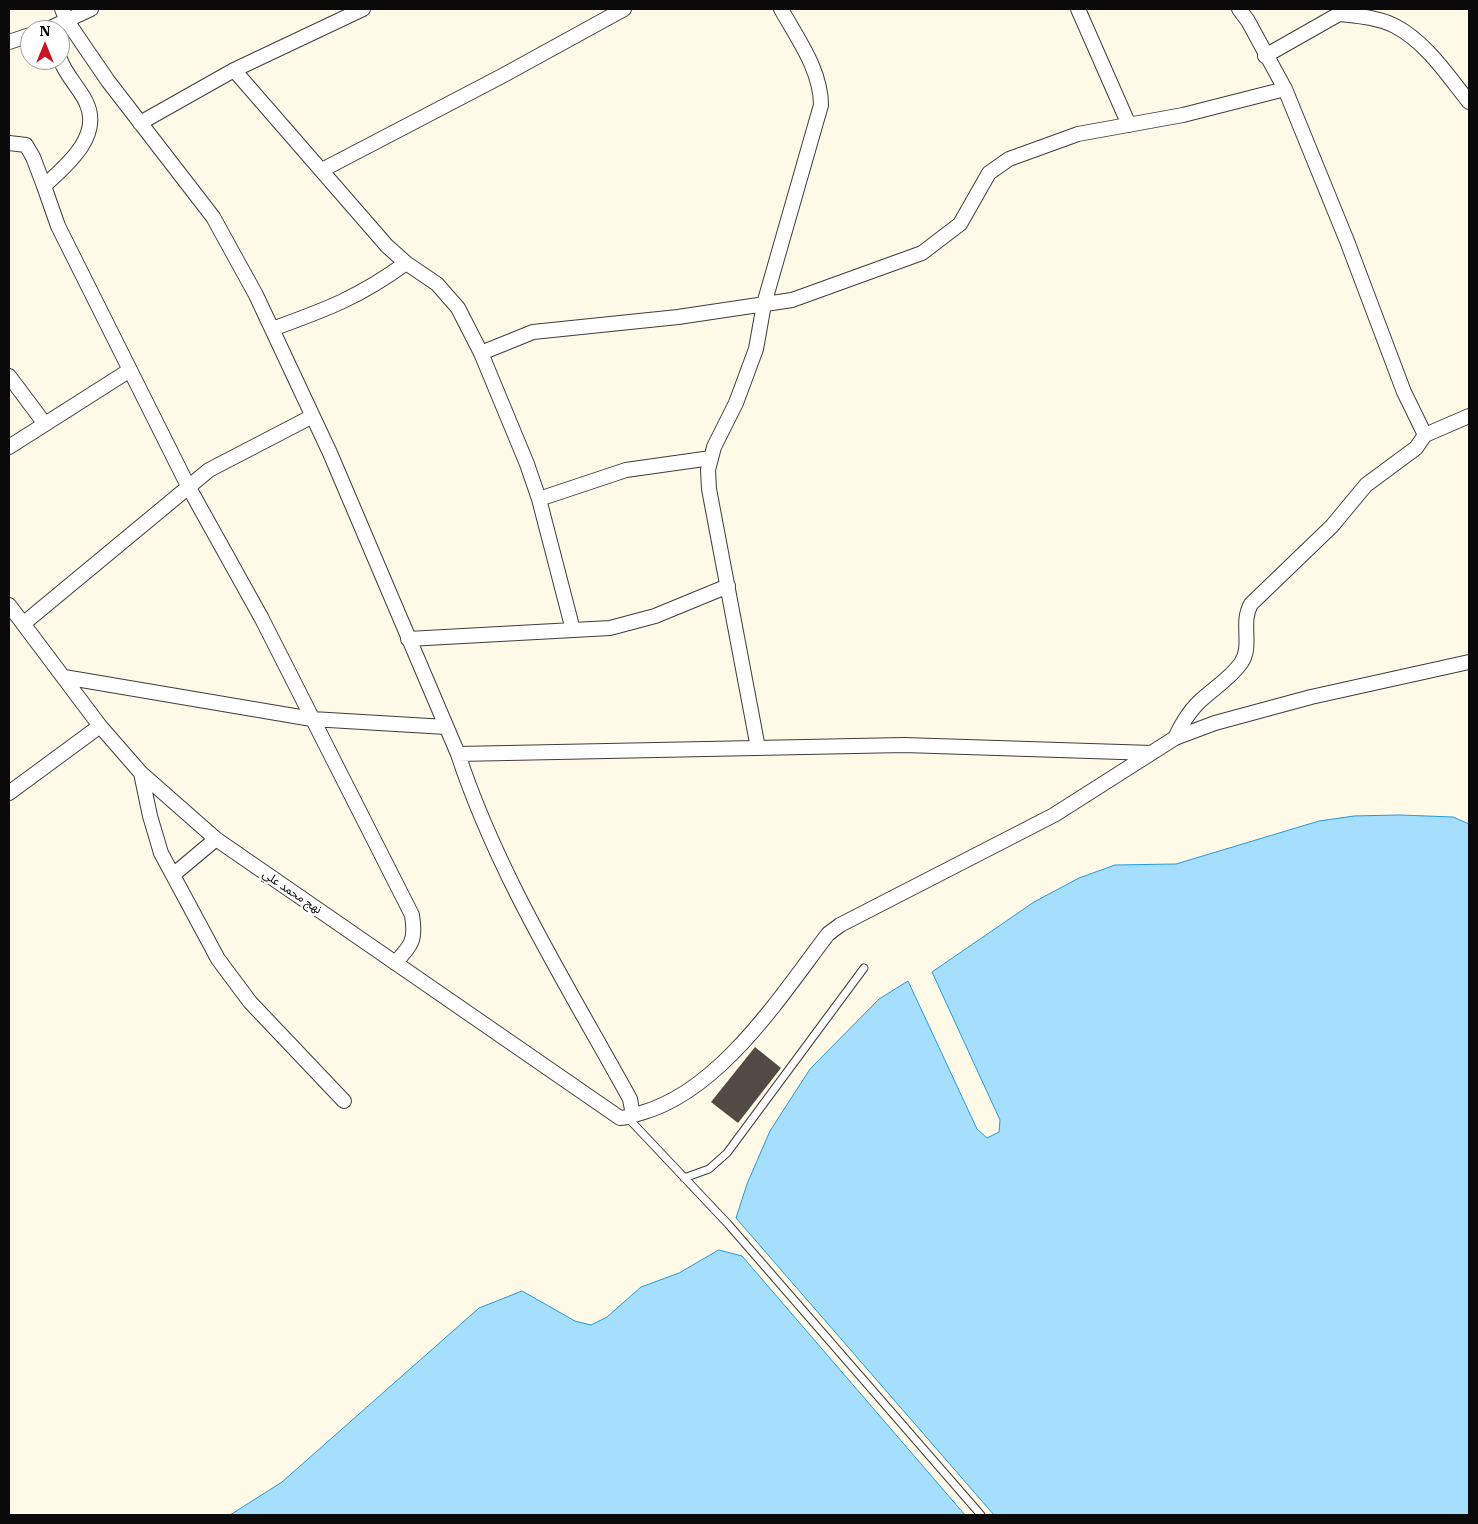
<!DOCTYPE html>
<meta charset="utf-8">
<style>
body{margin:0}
#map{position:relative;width:1478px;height:1524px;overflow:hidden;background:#fffae7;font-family:"IBM Plex Serif",serif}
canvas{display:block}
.frame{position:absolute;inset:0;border:10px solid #0a0a0a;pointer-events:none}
.north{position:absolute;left:20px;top:20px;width:50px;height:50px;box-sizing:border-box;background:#fff;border:1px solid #9d9d9d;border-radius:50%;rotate:0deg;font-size:14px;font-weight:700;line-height:20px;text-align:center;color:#0a0a0a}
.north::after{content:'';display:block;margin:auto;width:18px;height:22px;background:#c71523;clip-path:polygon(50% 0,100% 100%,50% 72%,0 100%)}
</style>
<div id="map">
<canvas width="1478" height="1524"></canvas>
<div class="frame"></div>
<div class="north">N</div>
</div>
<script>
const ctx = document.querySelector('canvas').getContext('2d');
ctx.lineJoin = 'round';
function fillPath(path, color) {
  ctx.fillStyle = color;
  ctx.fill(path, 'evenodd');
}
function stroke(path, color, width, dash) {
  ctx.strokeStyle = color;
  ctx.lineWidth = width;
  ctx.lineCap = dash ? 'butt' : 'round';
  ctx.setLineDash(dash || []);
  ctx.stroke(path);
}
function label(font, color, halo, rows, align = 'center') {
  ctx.font = font + ' "IBM Plex Serif","Noto Sans Arabic",serif';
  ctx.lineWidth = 5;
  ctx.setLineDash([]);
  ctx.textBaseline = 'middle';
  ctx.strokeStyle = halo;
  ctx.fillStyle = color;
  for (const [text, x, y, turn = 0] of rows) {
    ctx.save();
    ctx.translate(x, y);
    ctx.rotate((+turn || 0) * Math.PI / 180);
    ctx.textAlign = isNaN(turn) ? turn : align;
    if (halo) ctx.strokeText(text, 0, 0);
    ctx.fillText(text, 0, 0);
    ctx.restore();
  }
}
const water = new Path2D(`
 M1400 815 1453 817 1469 824V1515H994L736 1218 747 1184 770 1131 810 1069 879 999 908 981 977 1129 987 1138 999 1132 1000 1120 932 972 1034 902 1079 878 1115 865 1176 864 1319 821 1354 816Z
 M719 1250 742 1256 965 1515H230L282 1482 479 1308 522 1291 575 1321 591 1325 607 1317 641 1287 679 1273Z`);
fillPath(water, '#a5dffd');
stroke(water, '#2598db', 1);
fillPath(new Path2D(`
 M755 1047 781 1068 738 1123 711 1102Z`), '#544a45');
const lane = new Path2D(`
 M628 1118 728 1224 981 1515
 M684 1178 709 1169 727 1153 864 968`);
const street = new Path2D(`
 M62 9 67 21 108 81 213 217 256 295 330 453 458 754C498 876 569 988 630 1099L633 1115
 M1078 9 1129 125
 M1239 9 1248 21 1285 89 1347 241 1404 392 1425 435
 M1339 14C1357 16 1378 17 1395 26 1426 42 1448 76 1469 102
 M46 30 91 9
 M9 42 30 35
 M1265 56 1339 14 1340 9
 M60 59C66 76 79 87 86 102 103 136 66 166 44 186L58 226 188 486 262 619 412 915C416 940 412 945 395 963
 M234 70 387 246 406 263 437 284 458 308 481 353
 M140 123 234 70 363 9
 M9 143 26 145 33 157 44 186
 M322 170 502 76 624 9
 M272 329C325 310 360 297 406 263
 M9 376 45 424
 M9 447 130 370
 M539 499 626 470 711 458
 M9 605 100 726 141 773 216 839 620 1118C628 1118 633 1115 641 1113 720 1091 780 997 828 934L840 925 1054 815 1175 738 1215 723 1311 697 1469 662
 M23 624 209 470 311 417
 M573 630 539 499 527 464 481 353 533 332 678 317 792 300 922 253 960 224 989 173 1009 159 1078 134 1183 115 1285 89
 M408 639 610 628 655 616 728 586
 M64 677 312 719 446 727
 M1175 738C1181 725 1188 713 1198 703 1212 689 1229 680 1241 663 1253 646 1240 623 1251 604L1332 526 1366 485 1416 448 1425 435 1469 416
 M758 748 709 489 708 470 714 447 736 403 756 349 764 304 821 105C821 70 797 38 781 9
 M458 754 904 745 1152 753
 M141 773 150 816 161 853 218 959 250 1002 344 1101
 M9 793 100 726
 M173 875 216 839`);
stroke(lane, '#3d3d3d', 9);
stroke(street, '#3d3d3d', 16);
stroke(lane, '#fff', 7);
stroke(street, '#fff', 14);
label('12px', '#0a0a0a', '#fff', [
 ["نهج محمد علي",292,892,34]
]);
</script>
